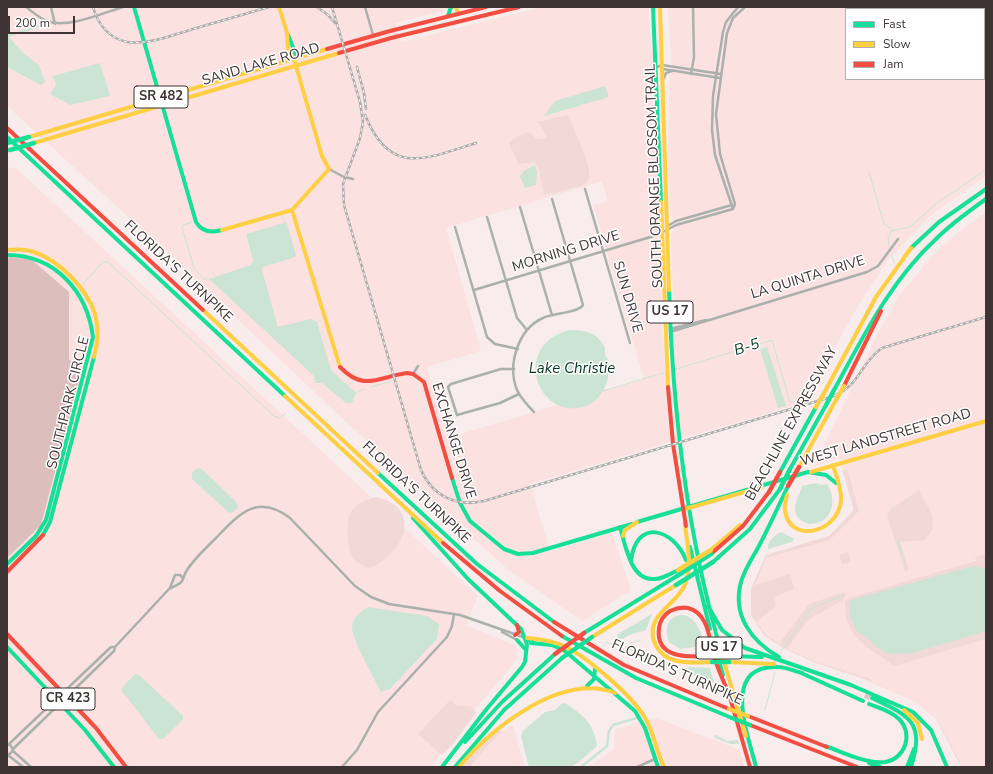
<!DOCTYPE html>
<style>
body{margin:0}
#map{position:relative;width:993px;height:774px;overflow:hidden;background:#f8ecec;font-family:"Nunito Sans",sans-serif}
canvas{display:block}
.frame{position:absolute;inset:0;border:8px solid #3e3433;pointer-events:none}
.legend{position:absolute;left:845px;top:8px;width:140px;height:72px;box-sizing:border-box;background:#fff;border:1px solid #b2aead;margin:0;padding:5px 7px;list-style:none;font-size:12px;color:#3e3433}
.legend li{display:flex;align-items:center;gap:8px;height:20px}
.legend b{width:20px;border:1px solid #b2aead}
.scale{position:absolute;left:8px;top:16px;width:67px;height:18px;box-sizing:border-box;border:2px solid #3e3433;border-top:0;padding-left:5px;font-size:12px;line-height:14px;white-space:nowrap;color:#3e3433;-webkit-text-stroke:3px #fff;paint-order:stroke}
</style>
<div id="map">
<canvas width="993" height="774"></canvas>
<div class="frame"></div>
<ul class="legend">
<li><b style="height:5px;background:#16e098"></b>Fast</li>
<li><b style="height:5px;background:#ffcf43"></b>Slow</li>
<li><b style="height:5px;background:#f24e42"></b>Jam</li>
</ul>
<div class="scale">200 m</div>
</div>
<script>
const ctx = document.querySelector('canvas').getContext('2d');
ctx.lineJoin = 'round';
function fillPath(path, color) {
  ctx.fillStyle = color;
  ctx.fill(path, 'evenodd');
}
function stroke(path, color, width, dash) {
  ctx.strokeStyle = color;
  ctx.lineWidth = width;
  ctx.lineCap = dash ? 'butt' : 'round';
  ctx.setLineDash(dash || []);
  ctx.stroke(path);
}
function label(font, color, halo, rows, align = 'center') {
  ctx.font = font + ' "Nunito Sans",sans-serif';
  ctx.lineWidth = 3;
  ctx.setLineDash([]);
  ctx.textBaseline = 'middle';
  ctx.strokeStyle = halo;
  ctx.fillStyle = color;
  for (const [text, x, y, turn = 0] of rows) {
    ctx.save();
    ctx.translate(x, y);
    ctx.rotate((+turn || 0) * Math.PI / 180);
    ctx.textAlign = isNaN(turn) ? turn : align;
    if (halo) ctx.strokeText(text, 0, 0);
    ctx.fillText(text, 0, 0);
    ctx.restore();
  }
}
fillPath(new Path2D(`
 M7 7H459L395 23 401 42 543 7H649L651 51H654L655 92 652 93 654 149H657L662 328 670 442 530 484 550 551 612 533 631 590 582 621 510 571 424 495 137 225 7 106ZM602 181 608 201 593 205 644 379 447 438 427 367 481 351 446 228Z
 M668 7H986V176L932 214 888 260 861 301 803 403 681 439 675 365 671 233 674 230 670 205 668 160 670 76 672 74ZM846 9H984V79H846Z
 M15 167 478 596 466 625 516 646 518 658 449 741 431 767H7V169Z
 M986 212V767H961L936 718 912 700 864 679 816 663 785 649 765 636 751 615V589L766 555 829 536 854 510 839 458 814 466 879 331 899 296 934 254 955 235Z
 M656 718 740 750 744 767H589L615 748 614 739 616 729Z
 M513 725 525 767H470L483 751 502 731Z`), '#fbe2e0');
fillPath(new Path2D(`
 M567 115C573 125 592 168 589 178 586 187 576 187 568 189 561 191 552 194 544 194L539 169 534 162 519 164 509 143 516 137 529 132C535 138 539 142 547 137L538 122Z
 M847 469 859 511 830 540 766 558 755 585 790 574 794 589 774 597 776 606 756 622 766 635 779 644 809 604 844 592 846 595 843 600 808 620 787 649 816 662 871 679 872 682 912 700 937 718 962 767H961L936 718 912 700 864 679 816 663 785 649 764 635 751 615V589L766 555 829 536 854 510 843 472Z
 M919 490 932 515 933 529 925 540 900 542 909 570 905 572 887 515 891 509Z
 M376 497C414 505 411 538 385 559 380 563 375 567 369 568 364 566 357 563 353 558 347 550 345 519 352 510 358 503 368 499 376 497Z
 M848 552 851 562 842 564 839 555Z
 M986 554V639L894 666C868 646 844 639 845 601L849 598 976 561 975 557Z
 M450 700 457 706H470L476 713 452 745 442 755 418 734Z
 M496 730 502 731 483 751 470 767H462Z`), '#f1d9d7');
fillPath(new Path2D(`
 M10 257 32 260 69 292V359L81 372 41 525 7 558V259Z`), '#dcbfbd');
fillPath(new Path2D(`
 M39 25 40 27 9 37 22 52 39 65 45 82 41 85 7 67V35Z
 M100 63 110 96 70 105 50 94 56 85 53 76Z
 M605 86 609 97 544 116 555 101Z
 M535 165 537 172 536 185 525 188 520 176 525 170Z
 M284 223 287 224 296 255 295 257 263 267 262 270 278 327 311 319 317 322 331 370 356 393 352 403H346L322 383H315L314 376 209 279 251 265 253 260 246 234Z
 M570 330C584 330 600 333 605 349 605 350 605 354 605 355 606 357 608 358 608 360 613 381 599 406 578 408 534 414 514 343 570 330Z
 M767 347 786 406 778 408 760 349Z
 M198 468 202 469 236 502 238 506 236 510 231 513 228 512 192 479V473Z
 M816 483 822 485 827 484C838 501 832 524 809 524 785 515 798 501 802 486Z
 M782 532 794 539 792 542 768 549C767 542 775 534 782 532Z
 M897 542H899L907 570Z
 M974 566 986 569V631L912 653 890 654 878 648 865 636 857 632C853 623 846 610 851 600Z
 M368 607 427 616 439 624 437 639 390 689 381 692C375 679 351 639 352 626 353 617 361 611 368 607Z
 M652 614 646 630 629 635 621 640 617 638 618 634Z
 M681 615C695 615 704 634 703 646L680 649 669 642C665 630 666 617 681 615Z
 M689 667 710 668 714 683 682 670Z
 M135 674 139 675 183 716V719L163 739H159L122 691V688Z
 M565 703C584 716 593 722 597 746L579 762 570 767H529L521 736 523 731 545 712 555 710 561 704Z
 M716 735 727 741 738 740 739 744H731L715 738 714 736Z`), '#cbe4d4');
stroke(new Path2D(`
 M869 172 884 224 893 230
 M282 215 285 223
 M192 222 183 225 182 227 194 268 204 279H209
 M889 246 888 237 891 231 910 227 937 203 986 170
 M892 255 894 263
 M213 273 215 276
 M83 284 103 262H108L274 416 279 418 285 414
 M317 322 321 320
 M676 369 772 340 790 402 797 401
 M660 374 664 373
 M642 379 657 375
 M347 386 351 382
 M371 387 392 381
 M603 391 639 380
 M356 393 364 389
 M910 496 911 497
 M892 508 894 510
 M927 511 929 509
 M927 535 928 536
 M603 646 606 642 628 651
 M629 649 680 668
 M780 653 811 609 821 604 843 596
 M627 657 631 643 641 640
 M765 710 775 672`), '#cbe4d4', 1);
stroke(new Path2D(`
 M581 767 607 746 609 731 613 725 637 718`), '#cbe4d4', 2.5);
stroke(new Path2D(`
 M865 695 872 698`), '#d3c7c7', 5.5, [5.5, 3]);
stroke(new Path2D(`
 M26 7C33 12 39 18 47 21 67 29 103 13 123 7
 M51 7 55 24
 M365 7 373 35
 M657 67 662 65 721 74
 M663 69 720 78
 M691 74 694 57 693 7
 M664 78 666 73 672 71
 M329 169 344 177 353 179
 M585 189 630 343
 M520 207 552 315
 M733 209 735 204 720 154 716 114 727 33 733 18 745 7
 M733 209 715 155 712 130 713 96 723 32 726 22 738 7
 M487 217 517 318 527 330
 M455 227 487 337 495 344 518 349
 M666 227 676 221 732 205
 M474 290 657 235 676 225 733 209
 M670 329 706 320
 M670 332 867 272 878 266 898 239
 M514 369H501L451 384 448 387 457 415 500 403 519 394
 M413 374 418 366
 M534 412C527 405 521 398 517 390 507 365 518 329 543 318 552 313 579 313 583 305L552 199
 M170 588 175 575H180L182 577
 M502 632 517 640
 M7 744 10 745 13 749 12 752 8 755
 M9 744 111 647H115
 M13 749 114 651 115 647 169 589C172 587 181 584 182 581 184 578 184 574 187 570 194 559 206 548 216 538 239 514 257 493 290 518L355 586 371 597 389 604 460 615 523 637
 M13 751 31 767
 M8 755 23 767
 M342 767 357 750 378 712 447 637 452 626 454 614
 M637 767 655 759`), '#aab0ab', 2.5);
stroke(new Path2D(`
 M134 7 196 222C202 232 212 233 222 230
 M653 7 661 202
 M448 16 451 7
 M288 35 295 52 294 59
 M7 137 285 396
 M911 248 939 222 986 189
 M7 255C55 255 87 291 93 337L46 520 36 536 7 564
 M669 290C673 415 687 534 722 655
 M834 390C863 337 891 280 936 239 951 224 969 211 986 199
 M790 469 826 405
 M780 472 816 407
 M808 472 826 475 836 483
 M378 473 477 564 554 622
 M452 478 460 503 470 521 504 549 518 554 533 553 632 524
 M413 518 468 579 521 629 527 644 525 662 522 667 485 711 442 767
 M637 522 808 472
 M620 527C625 543 630 579 652 579 661 580 670 574 678 570
 M43 535 50 522 94 357
 M690 547 710 629
 M631 561C636 518 673 528 686 560
 M713 562 750 529 780 489
 M708 606 722 630 745 648 851 685 913 712 931 730 947 767
 M584 633 677 576
 M562 636 636 678 732 718
 M526 638 534 643
 M517 640 526 650
 M713 640 723 675
 M531 643 552 645 565 651 635 711 645 728 658 767
 M7 647 85 730 114 767
 M728 656 762 657
 M779 657C751 641 732 615 741 582 745 568 754 556 760 544 770 525 779 505 788 486
 M799 672 863 701
 M587 686 594 679 595 669
 M872 698C910 716 925 722 911 767
 M465 742 502 702 555 654
 M825 746C843 752 865 764 885 762 905 759 914 734 899 719 891 711 879 708 869 704
 M869 763 880 767
 M455 767 504 710 562 658
 M756 767C748 735 720 664 778 667 786 667 794 671 802 673
 M907 767 914 749`), '#16e098', 4);
stroke(new Path2D(`
 M456 7 458 14
 M660 7 669 290
 M29 137 327 49
 M34 143 339 53
 M661 202 668 387
 M292 210 340 367
 M222 230 292 210 329 169 322 156 294 59 288 48 287 33 279 7
 M7 250C16 249 26 249 34 252 60 261 87 289 95 314 99 328 98 343 94 357
 M203 310 378 473
 M824 393 876 297 911 248
 M285 396 443 543
 M799 467 836 400
 M811 472 986 421
 M787 495C786 500 784 506 785 510 788 543 837 535 841 501 842 489 836 476 833 465
 M685 509 762 487
 M685 524C687 543 692 564 686 582 681 597 666 605 657 618 653 624 651 633 654 641 663 666 690 663 712 662
 M623 536 625 530 637 522
 M711 550 740 525
 M592 637 676 585
 M527 638C540 639 554 641 566 647 588 658 630 694 644 716 654 731 656 751 664 767
 M722 655 746 736
 M729 662 774 664
 M904 710 918 723 922 739
 M459 767C492 728 561 672 615 693`), '#ffcf43', 4);
stroke(new Path2D(`
 M327 49 390 31 486 7
 M339 53 391 38 519 7
 M7 128 203 310
 M340 367C364 392 378 377 407 373L413 374 424 382 452 478
 M844 386 881 311
 M668 387 673 444 686 526
 M443 543 500 591 562 636
 M711 554 743 526 769 492
 M7 572 43 535
 M554 622 624 665 729 709
 M7 634 96 728 126 767
 M515 635 519 632 517 625
 M711 656C690 657 655 660 659 628 660 620 664 615 670 611 676 608 682 607 688 608 709 613 709 640 714 656 718 670 724 683 730 696
 M729 694 750 767
 M748 716 827 747
 M750 725 857 767`), '#f24e42', 4);
const rail = new Path2D(`
 M93 7C98 24 109 38 127 42 149 45 173 35 193 29 218 22 244 14 269 7
 M317 7 328 15 335 23
 M332 7 360 102 363 122 360 138 343 184 344 205 421 470C433 497 457 507 484 501L831 397C860 387 859 364 882 348L986 317
 M357 67 364 93 366 109
 M365 115C390 177 425 159 476 143`);
stroke(rail, '#acadaa', 2.5);
stroke(rail, '#fff', 1, [3]);
stroke(new Path2D(`
 M7 143 29 137
 M10 150 34 143
 M826 405 834 390
 M780 489 790 469
 M677 576 711 554
 M676 585 713 562
 M562 658 592 637
 M712 662H729
 M732 718 750 725`), '#16e098', 4.5);
stroke(new Path2D(`
 M836 400 844 386
 M816 407 824 393
 M678 570 711 550
 M711 656H728
 M729 709 748 716`), '#ffcf43', 4.5);
stroke(new Path2D(`
 M788 486 799 467
 M769 492 780 472
 M555 654 584 633`), '#f24e42', 4.5);
for (const [x, y, w] of [
 [161,97,54],
 [670,312,46],
 [719,648,46],
 [68,699,54]
]) {
  const box = new Path2D();
  box.roundRect(x - w / 2, y - 11, w, 22, 3);
  ctx.fillStyle = '#fff';
  ctx.fill(box);
  stroke(box, '#3e3433', 1);
}
label('bold 13px', '#3e3433', null, [
 ["SR 482",161,97],
 ["US 17",670,312],
 ["US 17",719,648],
 ["CR 423",68,699]
]);
label('14px', '#3e3433', '#fff', [
 ["SAND LAKE ROAD",261,65,-16],
 ["SOUTH ORANGE BLOSSOM TRAIL",655,176,-92],
 ["MORNING DRIVE",566,252,-17],
 ["FLORIDA'S TURNPIKE",178,272,43],
 ["LA QUINTA DRIVE",808,278,-17],
 ["SUN DRIVE",627,297,74],
 ["SOUTHPARK CIRCLE",69,403,-76],
 ["BEACHLINE EXPRESSWAY",792,424,-61],
 ["WEST LANDSTREET ROAD",886,438,-16],
 ["EXCHANGE DRIVE",453,441,73],
 ["FLORIDA'S TURNPIKE",416,493,43],
 ["FLORIDA'S TURNPIKE",677,673,24]
]);
label('italic 15px', '#033722', '#fff', [
 ["B-5",747,348,-17],
 ["Lake Christie",572,369]
]);
</script>
